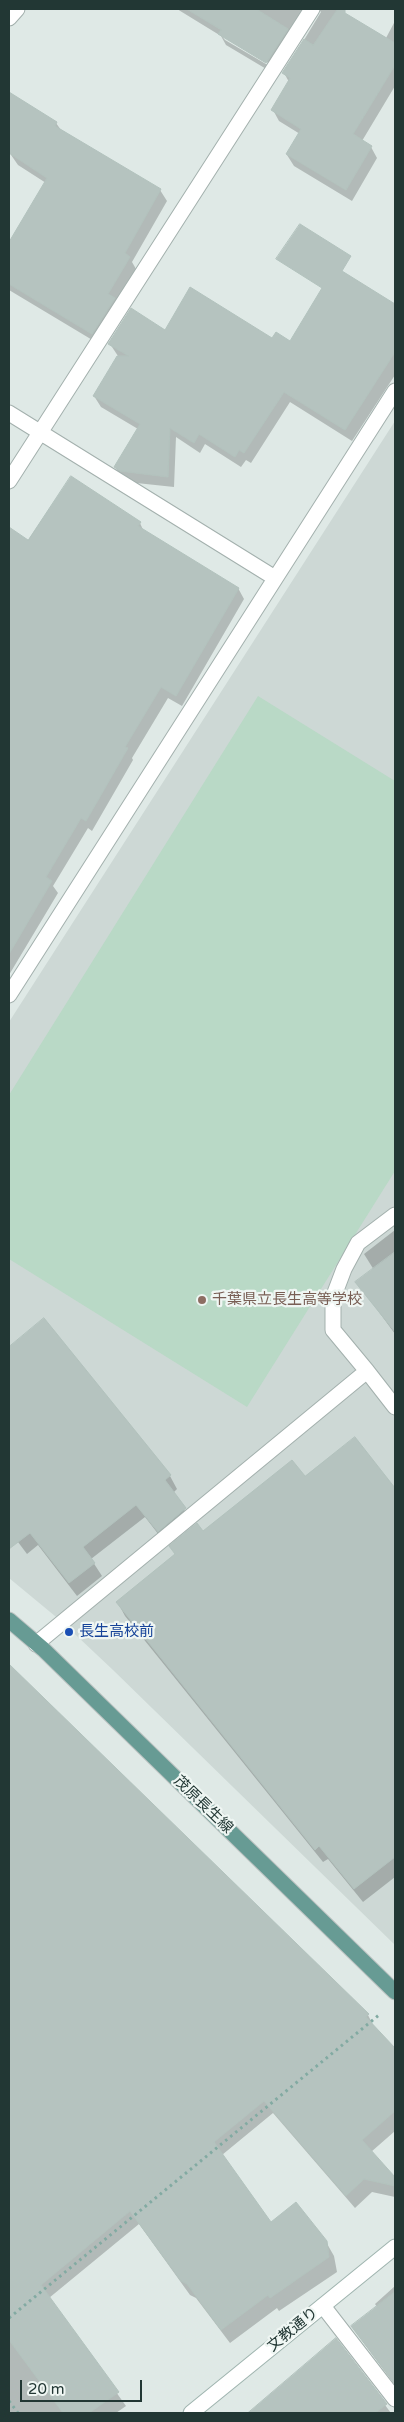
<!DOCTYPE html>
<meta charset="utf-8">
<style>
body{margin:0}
#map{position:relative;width:404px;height:2422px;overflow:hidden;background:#dfe9e6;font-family:"Varela Round",sans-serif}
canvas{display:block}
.frame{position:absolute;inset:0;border:10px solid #223734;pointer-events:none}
.scale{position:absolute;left:20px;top:2380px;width:122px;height:22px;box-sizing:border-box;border:2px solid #223734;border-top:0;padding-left:6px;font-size:15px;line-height:18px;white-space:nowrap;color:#223734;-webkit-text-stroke:4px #eff6f3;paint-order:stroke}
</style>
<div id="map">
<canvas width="404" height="2422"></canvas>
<div class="frame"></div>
<div class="scale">20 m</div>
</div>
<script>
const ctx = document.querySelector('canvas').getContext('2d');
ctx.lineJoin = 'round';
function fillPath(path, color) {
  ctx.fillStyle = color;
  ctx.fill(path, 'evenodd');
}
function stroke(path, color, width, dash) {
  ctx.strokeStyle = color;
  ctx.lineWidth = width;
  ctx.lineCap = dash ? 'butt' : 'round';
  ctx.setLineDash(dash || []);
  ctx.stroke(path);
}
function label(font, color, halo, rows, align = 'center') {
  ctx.font = font + ' "Varela Round","Noto Sans JP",sans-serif';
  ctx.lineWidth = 4.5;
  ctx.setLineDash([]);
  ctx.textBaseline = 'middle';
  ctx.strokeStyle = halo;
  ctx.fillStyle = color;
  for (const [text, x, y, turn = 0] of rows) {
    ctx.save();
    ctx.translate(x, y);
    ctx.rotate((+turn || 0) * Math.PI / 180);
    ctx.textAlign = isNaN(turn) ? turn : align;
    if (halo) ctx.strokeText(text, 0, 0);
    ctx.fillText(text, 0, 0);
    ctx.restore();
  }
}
fillPath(new Path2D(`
 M395 421V1945L113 1670 61 1621 9 1578V1022Z`), '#cdd8d5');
fillPath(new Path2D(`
 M258 696 395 781V1171L247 1407 9 1259V1095Z`), '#b9d9c6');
fillPath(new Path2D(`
 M177 9H336L386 38 395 21V86L362 141 371 147 377 158 352 201 294 166 287 155 300 134 279 121 273 110 289 82 284 73 321 12 319 10 273 73 226 45 221 36ZM221 35 272 65 271 67 225 40Z
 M9 93 56 123 61 130 160 190 167 201 132 262 136 269 116 302 99 344 9 290V244L46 183 18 165 9 152Z
 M362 284 395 305V375L352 441 290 402 251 463 246 460 241 467 205 444 200 453 176 437 174 487 127 482 122 478 115 467 138 429 101 407 94 396 118 356 110 344 165 332 272 340 318 358Z
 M140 523 144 532 238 588 244 599 182 706 168 698 132 758 133 760 92 831 88 828 53 886 58 893 9 975V540L14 532 28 541Z
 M395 1230V1334L357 1282 374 1270 364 1254Z
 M44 1320 170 1476 177 1489 173 1493 192 1522 166 1544 145 1517 91 1559 102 1576 77 1596 38 1545 27 1554 9 1530V1349Z
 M355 1439 395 1490V1877L363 1902 328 1859 323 1862 125 1616 118 1603 203 1533 305 1478Z
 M9 1665 368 2015 375 2029 395 2050V2131L371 2152 395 2179V2197L372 2192 355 2208 273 2113 222 2155 271 2224 326 2242 334 2256 337 2272 279 2311 277 2308 230 2343 196 2298 190 2295 139 2224 49 2298 126 2406 116 2413H9Z
 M395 2286V2385L352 2327 377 2307 375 2304Z
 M336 2340 391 2413H255L258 2411Z`), '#0003');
const building = new Path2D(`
 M187 9H256L288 29 266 63 218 34 221 30Z
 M338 9H345V13L395 43V65L353 134 372 146 346 190 286 154 301 129 271 110 290 78 282 73 304 39 313 45Z
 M9 92 57 122 55 126 161 189 125 253 130 257 108 294 115 298 92 334 9 284V242L47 178 9 153Z
 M300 224 351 256 342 271 395 304V352L345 430 284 392 244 453 239 450 235 457 199 434 194 443 170 428 168 477 120 471 114 467 140 424 93 396 117 356H129L108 344 131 308 165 330 190 287 272 338 276 332 290 341 322 288 276 259Z
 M71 476 141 522 138 526 239 588 176 696 161 687 125 747 128 748 86 821 81 818 46 877 52 881 9 954V527L28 540Z
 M395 1252V1332L355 1282Z
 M44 1318 171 1475 165 1480 186 1508 158 1532 136 1505 83 1547 95 1563 69 1583 30 1533 9 1549V1347Z
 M355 1437 395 1488V1857L354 1889 319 1846 315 1850 116 1602 175 1554 169 1546 197 1523 203 1531 292 1460 305 1476Z
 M9 1664 369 2014 366 2017 395 2048V2111L362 2140 395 2177V2186L364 2179 346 2196 264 2101 214 2142 271 2222 296 2202 327 2241 329 2257 270 2298 268 2295 221 2330 187 2284 181 2281 130 2211 41 2285 119 2392 89 2413H63L9 2340Z
 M395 2292V2384L351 2326Z
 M336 2338 387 2404 375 2413H248Z`);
fillPath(building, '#b5c3bf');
stroke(building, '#b2c2bd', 1);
const lane = new Path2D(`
 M367 1371 333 1330V1298L344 1269 358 1243 395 1215
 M36 1644 367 1371 395 1407
 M323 2306 395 2399`);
const street = new Path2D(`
 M9 18 17 9
 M9 413 275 578
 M9 481 312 9
 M9 995 395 391`);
const secondary = new Path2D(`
 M191 2413 395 2247`);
const primary = new Path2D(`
 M9 1620 43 1649 395 1992`);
stroke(lane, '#a3b0ad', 17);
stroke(street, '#a3b0ad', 17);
stroke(secondary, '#9fb4af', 17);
stroke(primary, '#bdc3c2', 17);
stroke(new Path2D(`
 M9 2318 379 2015
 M9 2401 18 2413`), '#82aaa2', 3, [2.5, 4]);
stroke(lane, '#fff', 15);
stroke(street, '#fff', 15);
stroke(secondary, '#fff', 15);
stroke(primary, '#679b94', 15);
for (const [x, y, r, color] of [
 [202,1300,5,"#8d6e63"],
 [69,1632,5,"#1a4fb4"]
]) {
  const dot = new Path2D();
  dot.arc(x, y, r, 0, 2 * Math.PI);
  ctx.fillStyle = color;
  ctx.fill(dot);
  stroke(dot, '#eff6f3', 2);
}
label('15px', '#785e54', '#eff6f3', [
 ["千葉県立長生高等学校",212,1300]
], 'left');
label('15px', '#164399', '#eff6f3', [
 ["長生高校前",79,1632]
], 'left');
label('15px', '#223734', '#eff6f3', [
 ["茂原長生線",203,1805,44],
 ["文教通り",293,2330,-39]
]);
</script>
